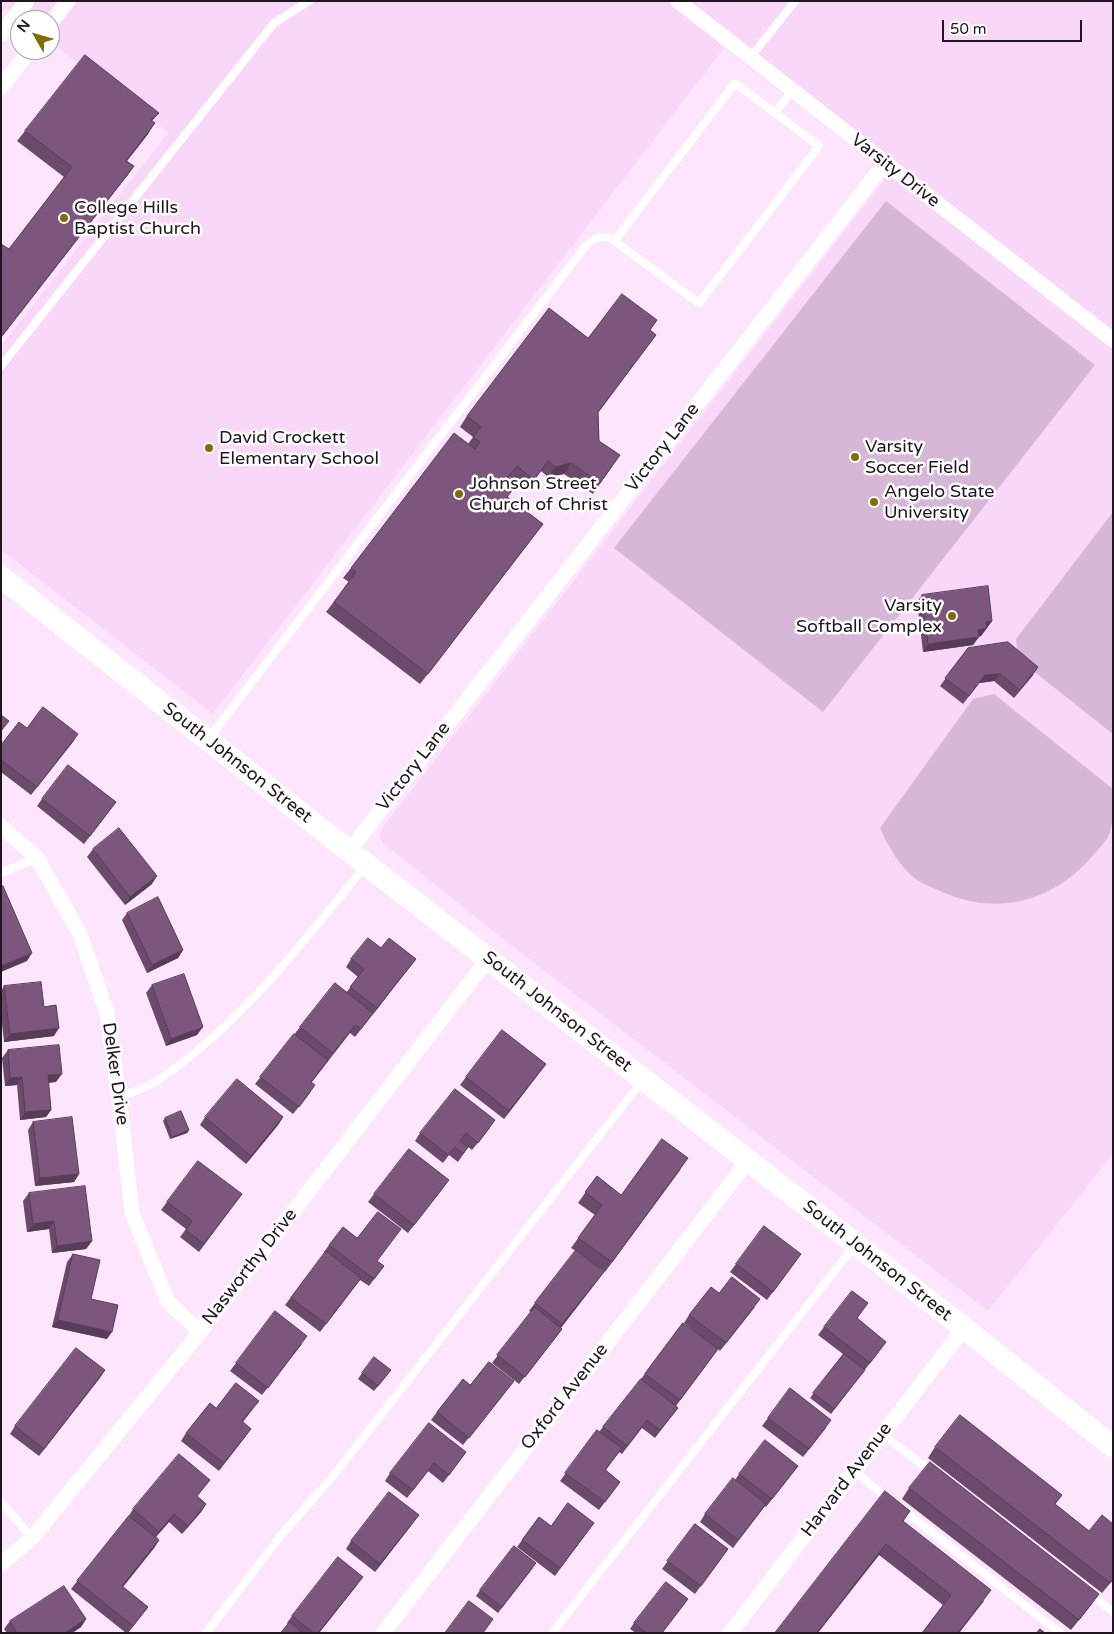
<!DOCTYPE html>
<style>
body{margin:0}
#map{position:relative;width:1114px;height:1634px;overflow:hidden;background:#fde6fd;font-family:"Varela Round",sans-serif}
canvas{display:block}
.frame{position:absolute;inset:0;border:2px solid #1f151f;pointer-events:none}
.north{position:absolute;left:10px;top:10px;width:50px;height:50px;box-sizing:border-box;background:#fff;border:1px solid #a5a1a5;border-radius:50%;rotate:308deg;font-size:14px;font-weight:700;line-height:20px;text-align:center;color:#1f151f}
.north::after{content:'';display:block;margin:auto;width:18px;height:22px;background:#816c07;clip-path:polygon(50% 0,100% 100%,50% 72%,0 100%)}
.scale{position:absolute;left:942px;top:20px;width:140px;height:22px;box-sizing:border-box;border:2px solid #1f151f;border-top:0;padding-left:6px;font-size:15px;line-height:18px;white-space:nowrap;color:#1f151f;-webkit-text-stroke:4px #fff;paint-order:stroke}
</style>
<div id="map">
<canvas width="1114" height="1634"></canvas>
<div class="frame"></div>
<div class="north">N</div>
<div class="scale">50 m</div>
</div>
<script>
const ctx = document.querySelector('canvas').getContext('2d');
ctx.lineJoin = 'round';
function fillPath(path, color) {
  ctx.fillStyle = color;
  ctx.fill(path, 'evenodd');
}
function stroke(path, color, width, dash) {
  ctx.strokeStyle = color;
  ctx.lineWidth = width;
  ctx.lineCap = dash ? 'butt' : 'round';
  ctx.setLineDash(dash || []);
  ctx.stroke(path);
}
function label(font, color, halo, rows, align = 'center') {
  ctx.font = font + ' "Varela Round",sans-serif';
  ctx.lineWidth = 5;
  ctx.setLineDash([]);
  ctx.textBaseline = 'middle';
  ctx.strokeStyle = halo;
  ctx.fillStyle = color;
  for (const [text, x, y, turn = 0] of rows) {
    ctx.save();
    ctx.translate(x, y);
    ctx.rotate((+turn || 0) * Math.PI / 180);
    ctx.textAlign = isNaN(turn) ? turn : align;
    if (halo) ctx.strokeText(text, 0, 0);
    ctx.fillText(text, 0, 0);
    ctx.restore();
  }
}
fillPath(new Path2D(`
 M1 1H1113V1154L988 1311 508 943 383 843 380 837 382 828 888 175 724 48 213 714 1 550V346L168 133 50 42V20H21L6 8 1 14Z`), '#f9d7f9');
fillPath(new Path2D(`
 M886 201 1095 365 823 712 614 548Z
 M1113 512V734L1018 659 1016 639Z
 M994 694 1113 789C1113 803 1114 822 1109 835 1106 841 1100 847 1095 853 1055 902 995 918 938 890 931 887 923 884 917 880 900 868 888 846 880 828L973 699Z`), '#d7b7d7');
stroke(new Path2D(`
 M750 58 795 1
 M775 113 792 90
 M1 366 274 23 309 1
 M209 738 587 244 598 237H609L699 303 819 146 735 83 615 240
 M1 873 37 858
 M119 1097C132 1092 147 1088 158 1080 240 1025 303 942 365 866
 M882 1434 932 1472
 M854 1471 890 1500
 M1 1502 32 1538
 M901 1508 1060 1633
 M1088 1592 1113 1612
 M206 1633 282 1534 333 1476 642 1081
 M552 1633 854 1246`), '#fff', 8);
stroke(new Path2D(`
 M678 1 1113 340
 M50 24 68 1
 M1 34 27 1
 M1 87 30 50
 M1 826 37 858 80 934 107 1013 119 1097 132 1213 168 1302 200 1332
 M349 851 885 163
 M1 1564 32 1538 200 1332 488 959
 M383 1633 748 1161
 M730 1633 964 1328`), '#fff', 15);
stroke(new Path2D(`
 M1 577 349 851 964 1328 1113 1447`), '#fff', 22);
fillPath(new Path2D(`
 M159 113 152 121 148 134 127 161 134 166 127 176 9 249 64 177 17 141 25 131Z
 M657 320 650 330 656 335 598 413 599 441 620 455 593 494 564 474 548 477 541 471 527 490 510 477 509 478 508 497 543 524 420 684 326 612 349 582 343 578 351 568 468 444 473 437 460 427 467 416 588 338Z
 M922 595 992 621 981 636 978 637 973 645 923 652 917 602Z
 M968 648 1033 675 1014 698 994 681 979 683 963 704 940 686Z
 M27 728 78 734 31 795 1 772V745Z
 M42 799 116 802 84 844 37 806Z
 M93 849 152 884 125 905 87 857Z
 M127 913 183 950 178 958 147 973 122 920Z
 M381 948 416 959 355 1037 350 1033 312 1082 310 1093 293 1114 255 1084 300 1027 346 993 358 977 346 967 351 959Z
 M152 985 197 1035 166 1046 146 993Z
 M4 986 44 1007 54 1036 4 1042 1 1015V991Z
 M8 1050 56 1082 48 1083 51 1110 46 1117 20 1120 17 1085 5 1086 2 1058Z
 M546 1064 504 1119 460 1085 466 1077Z
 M205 1117H283L278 1125 246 1164 200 1125Z
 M165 1118 189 1130 187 1133 170 1139 163 1121Z
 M33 1122 79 1174 74 1182 35 1186 28 1130Z
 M490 1128 472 1150 468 1147 458 1162 449 1155 443 1163 415 1141 420 1133Z
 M681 1169 605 1272 596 1266 598 1280 561 1328 562 1329 557 1336 519 1384 492 1363 531 1312 529 1311 535 1303 576 1251 571 1248 595 1215 578 1203 597 1176 621 1195Z
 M443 1188 408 1233 368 1202 374 1194Z
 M29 1193 92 1241 86 1249 52 1253 49 1229 27 1232 23 1201Z
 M242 1194 199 1252 180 1237 186 1229 161 1210 167 1202Z
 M329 1245 377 1261 384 1266 369 1286 360 1280 320 1332 285 1305 325 1253 324 1252Z
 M73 1254 107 1339 52 1327 67 1262Z
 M801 1254 767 1300 730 1272 736 1264Z
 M719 1293 755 1307 720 1351 718 1349 676 1406 678 1408 655 1438 642 1428 622 1454 619 1452 606 1470 620 1482 599 1510 560 1481 597 1430 599 1432 641 1379 683 1323 709 1343 684 1323 689 1315Z
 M824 1327 886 1342 861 1375 831 1414 810 1398 843 1354 818 1335Z
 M302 1344 262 1395 230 1371 236 1363Z
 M105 1370 39 1456 10 1434 15 1426Z
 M362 1373 387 1375 374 1391 358 1379Z
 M514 1381 463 1445 431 1420 437 1412 470 1385Z
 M259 1401 243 1422 246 1436 219 1471 181 1441 186 1433 216 1408Z
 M768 1418 826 1428 803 1457 762 1426Z
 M935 1447 1055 1504 1089 1531 1113 1580 1102 1593 928 1458Z
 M466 1452 443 1483 428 1471 407 1498 385 1481 390 1473Z
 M798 1466 766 1507 765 1506 733 1548 700 1522 705 1514 735 1480 739 1474Z
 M210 1480 197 1496 206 1504 201 1512 182 1534 169 1522 156 1537 159 1540 154 1548 123 1587 148 1607 128 1633H126L71 1589 128 1517 133 1509Z
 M909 1488 1092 1604 1071 1630 902 1499Z
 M539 1517 551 1526 594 1523 555 1576 517 1547Z
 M903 1522 984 1601 959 1633H922L943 1605 879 1555 818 1633H775Z
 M413 1523 375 1572 346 1549 351 1541Z
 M695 1524 728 1549 695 1594 662 1569Z
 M533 1568 498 1613 476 1596 480 1590Z
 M358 1584 319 1633H281L288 1624 287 1623 292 1616Z
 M86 1619 81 1627 72 1633H7L4 1629 10 1621Z
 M634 1623 663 1633H636L630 1629Z`), '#6c4a6c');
fillPath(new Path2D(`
 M155 123 148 134 119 171 126 161Z
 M134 166 127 176 1 338V337Z
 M571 463 564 474 548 477 555 467Z
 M543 524 535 534 420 684 428 674Z
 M992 621 981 636 972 637 978 630 986 622Z
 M979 637 973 645 923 652 928 644Z
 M1038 667 1033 675 1014 698 1020 690Z
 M1000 674 994 681 979 683 963 704 985 675Z
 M78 734 73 742 31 795 37 787Z
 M157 876 152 884 125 905 130 897Z
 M183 950 178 958 147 973 152 965Z
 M32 953 27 961 1 972V966Z
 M416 959 410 966 372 1016 377 1008Z
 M203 1027 197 1035 166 1046 171 1039Z
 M59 1028 54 1036 4 1042 10 1034Z
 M546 1064 540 1072 504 1119 509 1111Z
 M62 1074 56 1082 42 1083 48 1075Z
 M22 1077 17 1085 5 1086 10 1078Z
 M51 1110 46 1117 20 1120 25 1112Z
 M283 1117 278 1125 246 1164 251 1156Z
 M189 1130 187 1133 170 1139 172 1137Z
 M79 1174 74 1182 35 1186 40 1178Z
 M54 1221 49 1229 27 1232 33 1224Z
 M92 1241 86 1249 52 1253 57 1246Z
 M604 1272 598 1280 557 1332 562 1324Z
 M58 1320 112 1332 107 1339 52 1327Z
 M105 1370 100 1378 39 1456 44 1449Z
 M206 1504 201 1512 182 1534 188 1526Z
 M174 1514 169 1522 154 1539 159 1532Z
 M419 1515 413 1523 375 1572 380 1564Z
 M159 1540 154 1548 117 1594 122 1586Z
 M886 1544 879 1555 817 1633Z
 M363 1577 319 1633H318Z
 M991 1590 959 1633H958Z
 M86 1619 81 1627 72 1633H65Z`), '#583c58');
const building = new Path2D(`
 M85 55 159 113 151 120 155 123 126 161 134 166 1 337V244L9 249 72 167 25 131Z
 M622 294 657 320 650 330 656 335 598 412 599 441 620 455 600 483 571 463 555 467 548 461 534 480 517 466 508 477 517 484 507 497 543 524 428 674 334 602 356 572 351 568 454 433 475 449 480 442 473 437 481 427 467 416 549 308 588 338Z
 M988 586 992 621 986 622 987 628 978 630 979 637 928 644 922 595Z
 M1008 642 1038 667 1020 690 1000 674 985 675 969 696 945 678 968 648Z
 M43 707 78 734 37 787 1 760V745L19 722 27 728Z
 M1 715 9 721 1 731Z
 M68 765 116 802 90 836 42 799Z
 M119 828 157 876 130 897 93 849Z
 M3 886 32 953 1 966V887Z
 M158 897 183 950 152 965 127 913Z
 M368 938 381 948 389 938 416 959 377 1008 350 987 364 969 351 959Z
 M184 974 203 1027 171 1039 152 985Z
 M41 982 44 1007 56 1005 59 1028 10 1034 4 986Z
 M335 983 373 1013 361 1029 355 1025 333 1053 300 1027Z
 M502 1030 546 1064 509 1111 466 1077Z
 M294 1034 328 1060 311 1082 315 1085 299 1107 260 1077Z
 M59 1045 62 1074 48 1075 51 1110 25 1112 22 1077 10 1078 8 1050Z
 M237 1079 283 1117 251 1156 205 1117Z
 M455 1089 495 1120 478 1143 466 1133 460 1141 468 1147 463 1154 455 1147 448 1155 420 1133Z
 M181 1111 189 1130 172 1137 165 1118Z
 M72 1117 79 1174 40 1178 33 1122Z
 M662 1139 688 1158 612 1262 578 1238 602 1205 585 1192 597 1176 621 1195Z
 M409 1149 449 1180 414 1225 374 1194Z
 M198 1161 242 1194 204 1244 186 1230 192 1221 167 1202Z
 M85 1186 92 1241 57 1246 54 1221 33 1224 29 1193Z
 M378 1212 401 1229 377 1261 384 1266 374 1279 329 1245 343 1227 357 1238Z
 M764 1226 801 1254 773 1292 736 1264Z
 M576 1250 604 1272 562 1324 535 1303Z
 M326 1251 361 1278 326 1324 291 1298Z
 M73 1254 100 1260 91 1299 118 1305 112 1332 58 1320Z
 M732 1277 760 1299 726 1343 689 1315 711 1287 719 1293Z
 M852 1291 868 1303 857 1318 886 1342 870 1363 824 1327Z
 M535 1307 562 1329 525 1377 497 1355Z
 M275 1311 307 1336 268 1388 236 1363Z
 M683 1323 718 1349 680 1400 645 1374Z
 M76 1348 105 1370 44 1449 15 1426Z
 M844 1354 865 1370 834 1409 813 1393Z
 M374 1357 391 1370 378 1386 362 1373Z
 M489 1362 514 1381 469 1438 437 1412 463 1379 470 1385Z
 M641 1379 678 1408 660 1430 647 1420 627 1446 603 1427Z
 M236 1383 259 1401 242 1421 251 1429 224 1463 186 1433 210 1403 216 1408Z
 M790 1388 831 1420 809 1449 768 1418Z
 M960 1415 1062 1495 1055 1504 1089 1531 1102 1515 1113 1524V1579L1110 1583 935 1447Z
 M429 1423 466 1452 449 1475 434 1463 413 1490 390 1473Z
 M597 1430 622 1448 605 1470 620 1482 605 1502 565 1473Z
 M765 1440 798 1466 772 1499 739 1474Z
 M179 1454 210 1480 197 1496 206 1504 188 1526 174 1514 159 1532 133 1509Z
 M930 1462 1099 1594 1079 1620 909 1488Z
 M733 1478 766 1504 738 1540 705 1514Z
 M885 1491 910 1511 903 1521 991 1590 958 1633H922L951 1595 886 1544 817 1633H775Z
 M389 1492 419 1515 380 1564 351 1541Z
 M568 1503 594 1523 560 1568 522 1540 539 1517 551 1526Z
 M129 1516 159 1540 122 1586 148 1607 133 1626 77 1581Z
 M695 1524 728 1549 701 1586 667 1561Z
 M514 1546 536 1563 502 1607 480 1590Z
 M338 1557 363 1577 318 1633H314L292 1616Z
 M666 1582 688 1599 662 1633H646L634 1623Z
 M64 1586 86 1619 65 1633H17L10 1621Z
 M469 1601 493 1619 483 1633H445Z
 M290 1622 303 1633H281Z
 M1040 1629 1045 1633H1037Z`);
fillPath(building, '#7d567e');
stroke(building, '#583c58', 1);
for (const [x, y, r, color] of [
 [64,218,5,"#816c07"],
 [209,448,5,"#816c07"],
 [855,457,5,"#816c07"],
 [459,494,5,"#816c07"],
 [874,502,5,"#816c07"],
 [952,616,5,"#816c07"]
]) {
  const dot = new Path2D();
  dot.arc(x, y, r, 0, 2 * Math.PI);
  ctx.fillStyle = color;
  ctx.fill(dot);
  stroke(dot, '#fff', 2);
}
label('18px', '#1f151f', '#fff', [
 ["Varsity Drive",895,171,38],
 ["Victory Lane",663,448,-52],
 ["South Johnson Street",237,763,38],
 ["Victory Lane",414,767,-52],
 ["South Johnson Street",557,1012,38],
 ["Delker Drive",115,1074,82],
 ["South Johnson Street",877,1261,38],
 ["Nasworthy Drive",250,1267,-52],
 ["Oxford Avenue",565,1397,-52],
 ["Harvard Avenue",847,1480,-53]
]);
label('18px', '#1f151f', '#fff', [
 ["College Hills",74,208],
 ["Baptist Church",74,229],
 ["David Crockett",219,438],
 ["Elementary School",219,459],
 ["Varsity",865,447],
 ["Soccer Field",865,468],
 ["Johnson Street",469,484],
 ["Church of Christ",469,505],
 ["Angelo State",884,492],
 ["University",884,513],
 ["Varsity",942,606,"right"],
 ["Softball Complex",942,627,"right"]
], 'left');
</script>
